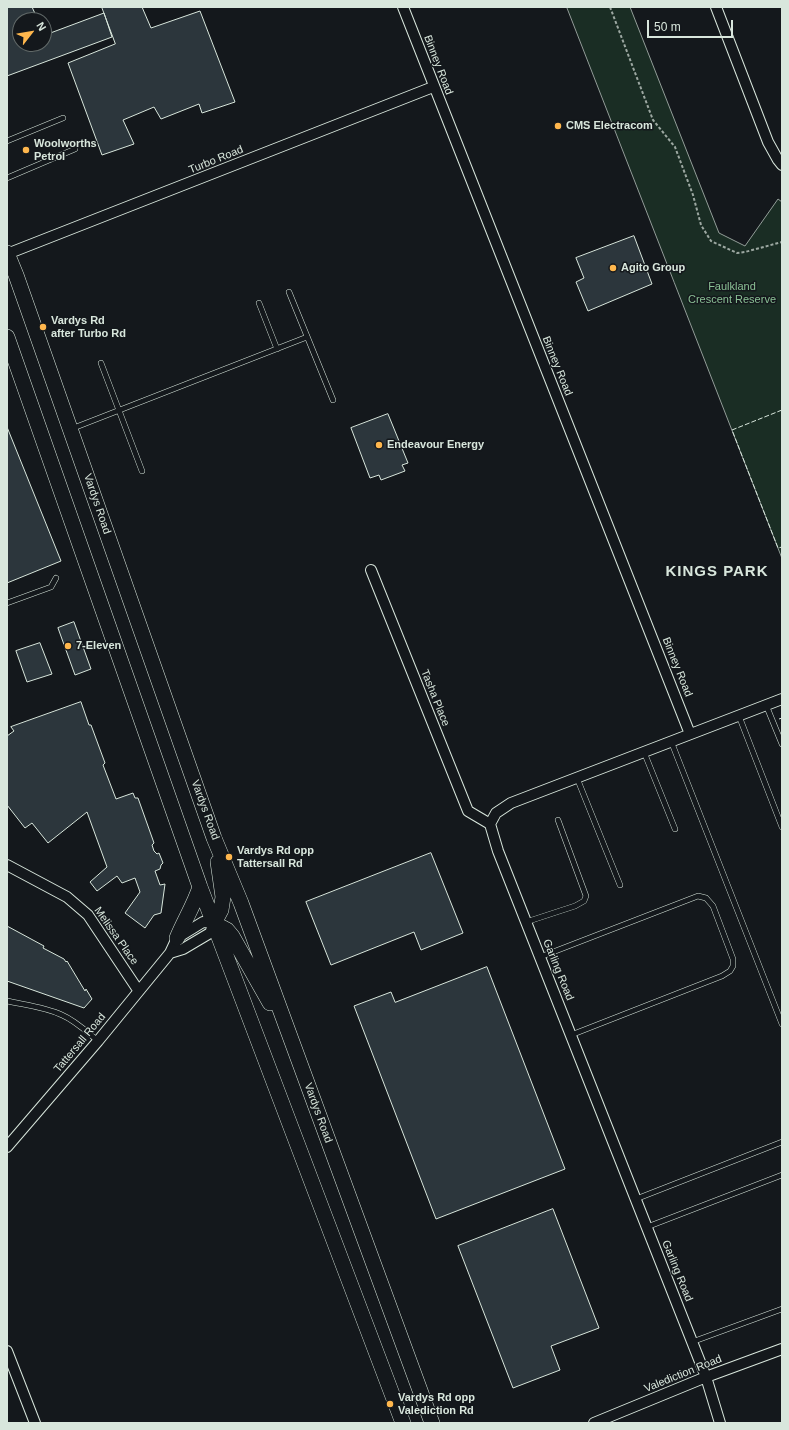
<!DOCTYPE html>
<style>
body{margin:0}
#map{position:relative;width:789px;height:1430px;overflow:hidden;background:#14181c;font-family:Arial,sans-serif}
canvas{display:block}
.frame{position:absolute;inset:0;border:8px solid #d8e6dc;pointer-events:none}
.north{position:absolute;left:12px;top:12px;width:40px;height:40px;box-sizing:border-box;background:#14181c;border:1px solid #626a69;border-radius:50%;rotate:59deg;font-size:11px;font-weight:700;line-height:16px;text-align:center;color:#d8e6dc}
.north::after{content:'';display:block;margin:auto;width:14px;height:18px;background:#ffb74d;clip-path:polygon(50% 0,100% 100%,50% 72%,0 100%)}
.scale{position:absolute;left:647px;top:20px;width:86px;height:18px;box-sizing:border-box;border:2px solid #d8e6dc;border-top:0;padding-left:5px;font-size:12px;line-height:14px;white-space:nowrap;color:#d8e6dc;-webkit-text-stroke:3px #14181c;paint-order:stroke}
</style>
<div id="map">
<canvas width="789" height="1430"></canvas>
<div class="frame"></div>
<div class="north">N</div>
<div class="scale">50 m</div>
</div>
<script>
const ctx = document.querySelector('canvas').getContext('2d');
ctx.lineJoin = 'round';
function fillPath(path, color) {
  ctx.fillStyle = color;
  ctx.fill(path, 'evenodd');
}
function stroke(path, color, width, dash) {
  ctx.strokeStyle = color;
  ctx.lineWidth = width;
  ctx.lineCap = dash ? 'butt' : 'round';
  ctx.setLineDash(dash || []);
  ctx.stroke(path);
}
function label(font, color, halo, rows, align = 'center') {
  ctx.font = font + ' Arial,sans-serif';
  ctx.lineWidth = 3;
  ctx.setLineDash([]);
  ctx.textBaseline = 'middle';
  ctx.strokeStyle = halo;
  ctx.fillStyle = color;
  for (const [text, x, y, turn = 0] of rows) {
    ctx.save();
    ctx.translate(x, y);
    ctx.rotate((+turn || 0) * Math.PI / 180);
    ctx.textAlign = isNaN(turn) ? turn : align;
    if (halo) ctx.strokeText(text, 0, 0);
    ctx.fillText(text, 0, 0);
    ctx.restore();
  }
}
const green = new Path2D(`
 M567 7H630L719 233 745 246 778 199 782 202V558Z`);
fillPath(green, '#1a2d24');
stroke(green, '#939e99', 1);
const building = new Path2D(`
 M7 7H32L38 20H20V44H44V34L45 35 104 13 112 37 7 76Z
 M102 7H142L151 28 200 11 235 102 202 113 199 104 161 119 154 107 123 120 134 144 102 155 68 63 115 44Z
 M634 236 652 284 588 311 576 282 584 278 576 258Z
 M388 414 408 463 402 465 405 471 381 480 379 475 370 478 351 428Z
 M7 427 61 561 7 583Z
 M74 622 91 669 75 675 58 628Z
 M40 643 52 674 27 682 16 651Z
 M81 702 89 725H91L105 763 103 765 116 799 133 793 135 798H138L154 843 152 845 154 851 157 854 159 853 163 863 161 865 160 869 155 871 160 885 165 884 161 913 154 915 145 928 125 913 140 892 135 878 122 883 117 876 97 891 90 882 107 867 87 812 48 843 32 823 25 828 7 805V736L14 731 11 727Z
 M431 853 463 933 421 950 414 932 331 965 306 902Z
 M7 926 44 946 43 948 64 959 66 962 67 961 85 991 86 989 92 999 84 1008 7 981Z
 M487 967 565 1169 436 1219 354 1006 391 992 395 1002Z
 M553 1209 599 1328 551 1346 560 1370 513 1388 458 1246Z`);
fillPath(building, '#2c363c');
stroke(building, '#d8e6dc', 1);
const service = new Path2D(`
 M7 141 63 118
 M7 178 75 149
 M289 292 333 400
 M259 303 277 349
 M101 363 142 471
 M71 429 307 337
 M7 603 51 587 56 578
 M766 705 782 744
 M739 716 782 827
 M671 741 782 1024
 M644 752 675 829
 M577 778 620 885
 M526 922 575 906 584 901 586 896 558 820
 M540 957 698 896 706 898 713 906 733 959V966L730 971 722 976 571 1035
 M7 1001C25 1005 45 1007 62 1015 76 1021 87 1032 98 1041
 M636 1199 782 1142
 M647 1227 782 1175
 M692 1342 782 1309`);
const minor = new Path2D(`
 M403 7 690 734
 M716 7 768 142 778 160 782 165
 M7 254 433 87
 M371 570 468 811 490 824
 M7 865 67 897 88 915 138 990
 M7 1147 98 1041 170 953 177 938 203 922 214 923 210 933 183 949 170 953
 M7 1351 35 1423
 M594 1423 706 1377 782 1349
 M720 1423 706 1377 498 851 490 824 496 813 511 803 782 699`);
const secondary = new Path2D(`
 M7 253 16 275 214 838 241 903 432 1423
 M7 337 200 887 403 1423
 M214 923 227 930 232 936 270 1003
 M214 923 221 910 223 897 218 862
 M177 938C184 921 194 905 200 887`);
stroke(service, '#d8e6dc', 6);
stroke(minor, '#d8e6dc', 12);
stroke(secondary, '#d8e6dc', 16);
stroke(new Path2D(`
 M610 7 653 120 675 147 693 195 701 225 711 241 737 253 745 252 782 242`), '#9da8a2', 2, [3, 2]);
stroke(service, '#14181c', 5);
stroke(minor, '#14181c', 10);
stroke(secondary, '#14181c', 15);
stroke(new Path2D(`
 M782 410 732 430 778 548 782 547
 M779 719 782 718`), '#d8e6dc', 1, [5, 2]);
for (const [x, y, r, color] of [
 [558,126,4,"#ffb74d"],
 [26,150,4,"#ffb74d"],
 [613,268,4,"#ffb74d"],
 [43,327,4,"#ffb74d"],
 [379,445,4,"#ffb74d"],
 [68,646,4,"#ffb74d"],
 [229,857,4,"#ffb74d"],
 [390,1404,4,"#ffb74d"]
]) {
  const dot = new Path2D();
  dot.arc(x, y, r, 0, 2 * Math.PI);
  ctx.fillStyle = color;
  ctx.fill(dot);
  stroke(dot, '#14181c', 1.5);
}
label('11px', '#d8e6dc', '#14181c', [
 ["Binney Road",438,65,69],
 ["Turbo Road",216,160,-22],
 ["Binney Road",557,366,68],
 ["Vardys Road",97,504,71],
 ["Binney Road",677,667,68],
 ["Tasha Place",435,698,68],
 ["Vardys Road",205,810,70],
 ["Melissa Place",116,936,55],
 ["Garling Road",558,970,68],
 ["Tattersall Road",80,1043,-50],
 ["Vardys Road",318,1113,70],
 ["Garling Road",677,1271,68],
 ["Valediction Road",683,1374,-22]
]);
label('bold 11px', '#d8e6dc', '#14181c', [
 ["CMS Electracom",566,126],
 ["Woolworths",34,144],
 ["Petrol",34,157],
 ["Agito Group",621,268],
 ["Vardys Rd",51,321],
 ["after Turbo Rd",51,334],
 ["Endeavour Energy",387,445],
 ["7-Eleven",76,646],
 ["Vardys Rd opp",237,851],
 ["Tattersall Rd",237,864],
 ["Vardys Rd opp",398,1398],
 ["Valediction Rd",398,1411]
], 'left');
label('11px', '#8ac095', '#14181c', [
 ["Faulkland",732,287],
 ["Crescent Reserve",732,300]
]);
ctx.letterSpacing = '1px';
label('bold 15px', '#d8e6dc', '#14181c', [
 ["KINGS PARK",717,572]
]);
ctx.letterSpacing = '0px';
</script>
